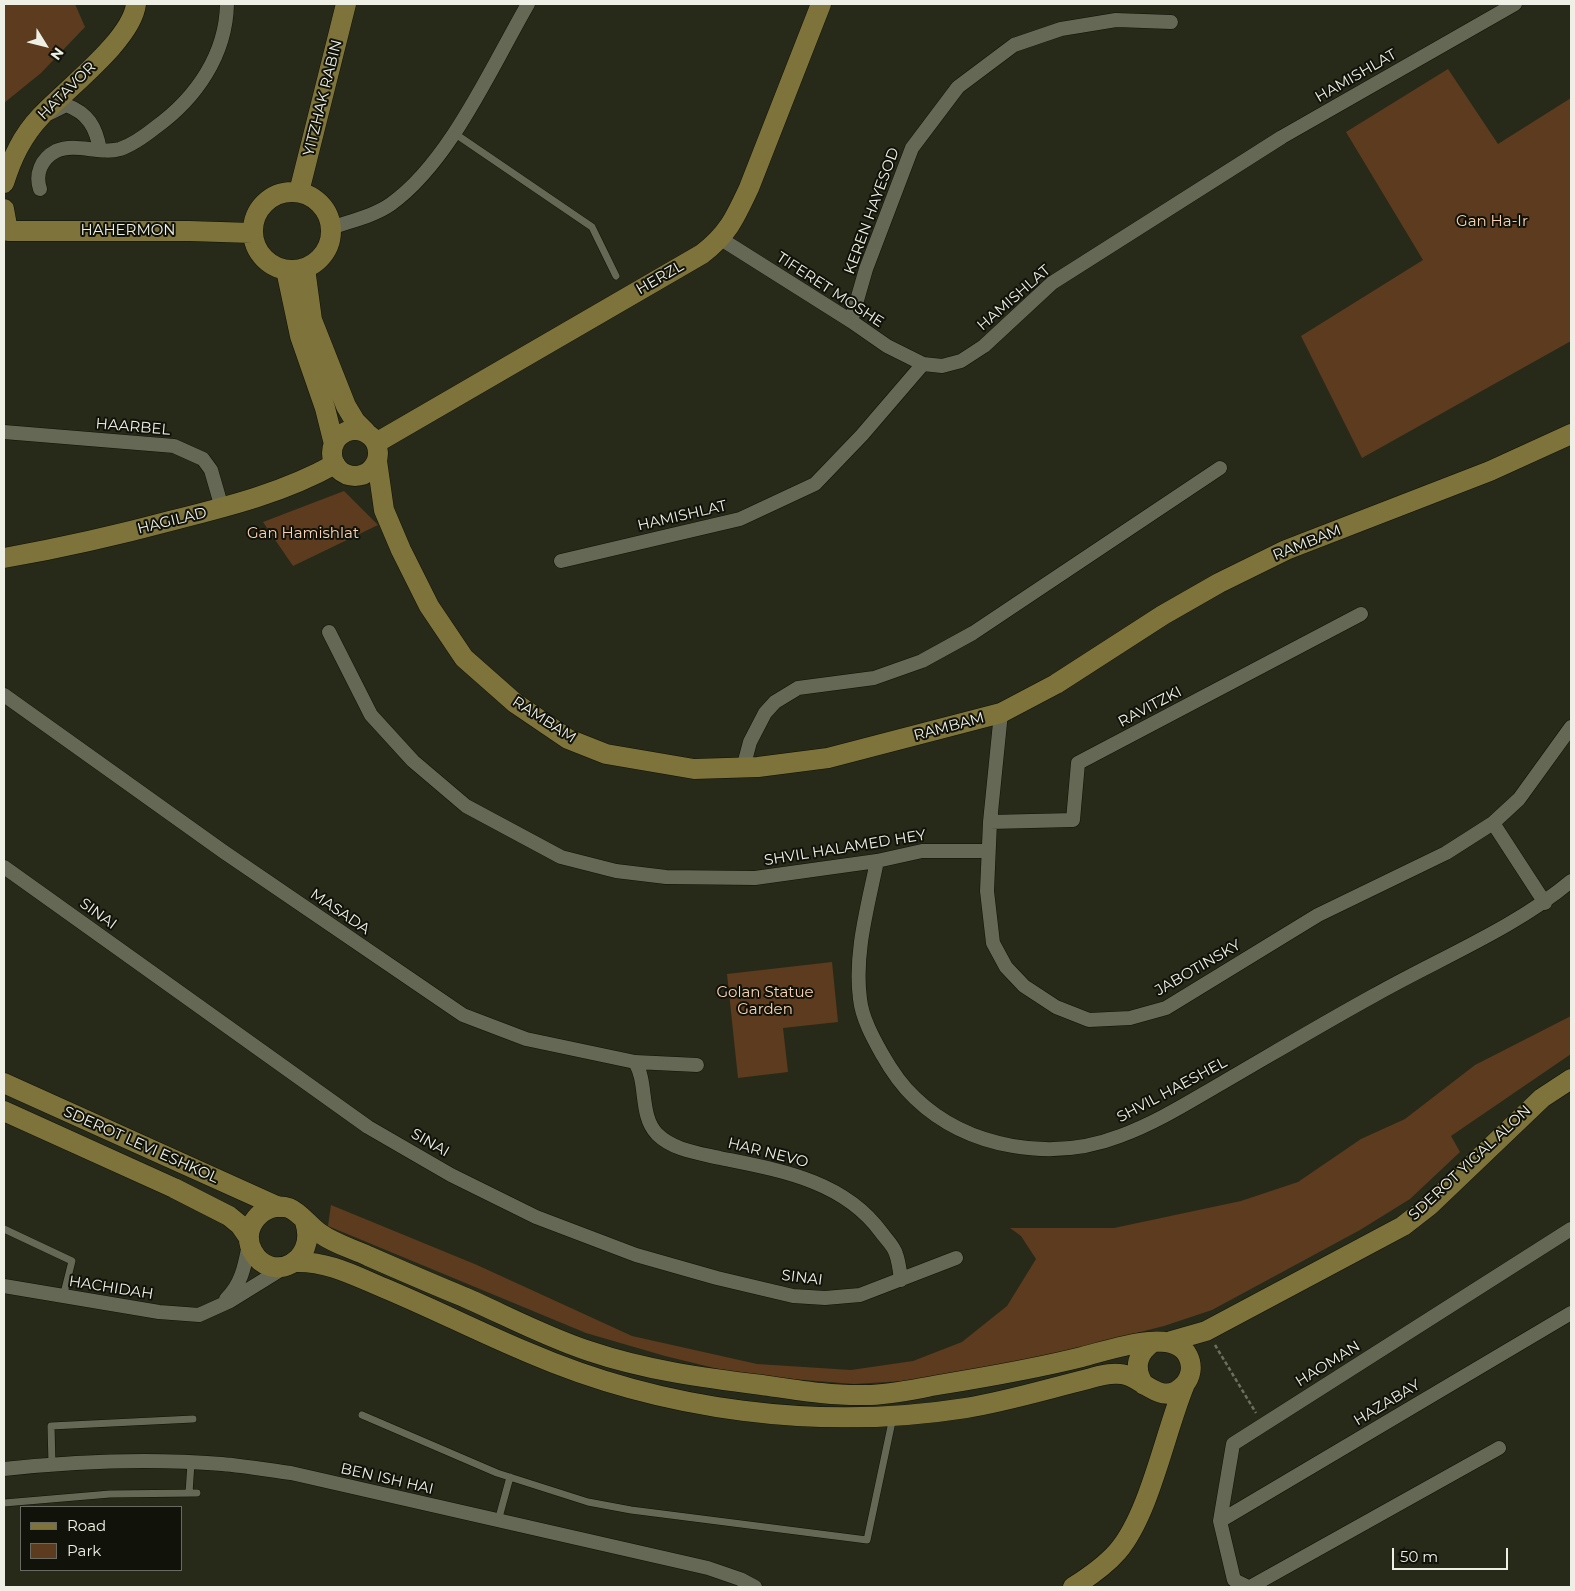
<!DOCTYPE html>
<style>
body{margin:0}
#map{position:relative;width:1575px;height:1591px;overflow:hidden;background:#272a19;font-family:Montserrat,sans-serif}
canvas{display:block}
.frame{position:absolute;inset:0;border:5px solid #eef0e5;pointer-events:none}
.legend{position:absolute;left:20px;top:1506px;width:162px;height:65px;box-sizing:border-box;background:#11120a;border:1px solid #696b62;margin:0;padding:6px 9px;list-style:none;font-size:15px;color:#eef0e5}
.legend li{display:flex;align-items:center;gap:10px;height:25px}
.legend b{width:25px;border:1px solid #696b62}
.north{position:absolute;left:20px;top:20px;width:50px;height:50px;-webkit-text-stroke:4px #11120a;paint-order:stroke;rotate:126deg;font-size:14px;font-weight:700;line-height:20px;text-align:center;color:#eef0e5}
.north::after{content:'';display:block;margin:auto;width:18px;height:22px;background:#eef0e5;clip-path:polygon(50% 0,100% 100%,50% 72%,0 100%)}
.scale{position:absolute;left:1392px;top:1548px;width:116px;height:22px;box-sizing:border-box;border:2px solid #eef0e5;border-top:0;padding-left:6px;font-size:15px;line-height:18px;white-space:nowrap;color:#eef0e5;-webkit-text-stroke:4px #11120a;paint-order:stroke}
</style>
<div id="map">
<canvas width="1575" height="1591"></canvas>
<div class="frame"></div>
<ul class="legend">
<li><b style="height:6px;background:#7e733b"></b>Road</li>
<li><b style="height:14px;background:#5d3b1f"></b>Park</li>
</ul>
<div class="north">N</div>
<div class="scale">50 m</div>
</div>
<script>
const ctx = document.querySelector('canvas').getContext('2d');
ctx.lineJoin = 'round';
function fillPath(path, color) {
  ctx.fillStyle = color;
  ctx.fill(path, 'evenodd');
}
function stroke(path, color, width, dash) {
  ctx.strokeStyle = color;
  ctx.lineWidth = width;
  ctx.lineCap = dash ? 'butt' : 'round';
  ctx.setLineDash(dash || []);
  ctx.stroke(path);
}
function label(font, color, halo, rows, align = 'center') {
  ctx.font = font + ' Montserrat,sans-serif';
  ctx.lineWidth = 4;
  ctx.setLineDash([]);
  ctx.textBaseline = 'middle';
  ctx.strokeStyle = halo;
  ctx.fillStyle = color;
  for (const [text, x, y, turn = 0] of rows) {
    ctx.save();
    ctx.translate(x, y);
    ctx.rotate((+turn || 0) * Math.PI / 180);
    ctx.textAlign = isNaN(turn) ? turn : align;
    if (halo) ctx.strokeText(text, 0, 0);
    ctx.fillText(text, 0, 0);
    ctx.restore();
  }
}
fillPath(new Path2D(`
 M4 4H75L85 27 41 73 4 103Z
 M1448 69 1498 144 1571 98V341L1362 458 1301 336 1423 260 1346 132Z
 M344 491 378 525 293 566 263 522Z
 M832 962 838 1022 783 1028 788 1072 738 1078 727 974Z
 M1571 1016V1054L1451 1136 1460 1152 1410 1199 1360 1230 1212 1310 1164 1326 1017 1363 919 1380 854 1384 743 1375 665 1356 586 1333 328 1226 331 1205 477 1265 632 1336 757 1364 851 1370 913 1361 962 1342 1007 1306 1036 1259 1021 1236 1010 1228H1114L1241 1201 1298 1182 1361 1139 1405 1119 1475 1065Z`), '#5d3b1f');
const lane = new Path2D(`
 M454 133 592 227 616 276
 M4 1229 72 1261 63 1297
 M362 1415 497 1473 588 1502 631 1510 867 1540 893 1417
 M52 1464 51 1426 193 1419
 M189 1493 191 1463
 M4 1503 110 1494 197 1493
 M498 1521 510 1477`);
const street = new Path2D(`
 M50 113 66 105C88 113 96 127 100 150
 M40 189C35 174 41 159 56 151 76 142 100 155 120 149 132 145 146 135 156 127 196 98 226 55 227 4
 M331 228C350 221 374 216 391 204 450 162 492 66 528 4
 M721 239 851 321 887 346 923 364 942 366 961 361 984 346 1052 283 1282 137 1515 4
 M851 321 866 269 912 148 958 87 1014 45 1061 29 1116 20 1171 22
 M4 432 174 446 203 459 211 470 222 508
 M561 561 740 519 815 484 862 435 923 364
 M329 632 371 715 413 761 466 806 561 857 616 871 666 877 755 878 877 861 922 851H988
 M4 695 224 852 463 1015 526 1039 635 1062 697 1065
 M1001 713 990 822 987 891 993 943 1006 967 1024 986 1056 1007 1089 1020 1130 1018 1166 1008 1318 915 1446 853 1493 823 1519 799 1571 727
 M743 768 750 742 765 713 775 702 798 688 874 678 922 661 973 633 1220 468
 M990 822 1073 820 1078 763 1361 614
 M1493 823 1545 903
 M877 861C868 906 854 953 860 999 862 1018 873 1038 882 1054 891 1070 902 1086 915 1098 968 1149 1053 1162 1120 1136 1156 1123 1189 1102 1222 1083 1272 1054 1322 1024 1373 996 1438 959 1515 928 1571 881
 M4 867 368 1127 451 1175 536 1217 636 1255 717 1278 793 1296 825 1298 860 1295 956 1258
 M635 1062C648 1083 639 1115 657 1134 673 1150 698 1153 720 1158 779 1170 843 1180 881 1232 886 1239 894 1246 896 1254 899 1262 900 1272 901 1280
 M4 1286 159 1312 199 1315 230 1301 285 1267
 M226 1299C242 1284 245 1264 249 1244
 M4 1469C77 1461 149 1458 222 1464 245 1466 268 1470 291 1473L708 1568 740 1579 755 1587
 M1220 1521 1571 1313
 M1248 1587 1234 1580 1220 1521 1233 1444 1571 1229
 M1250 1587 1499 1448`);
const secondary = new Path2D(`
 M4 183C12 158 22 136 41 116 66 89 132 40 136 4
 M253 231a39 39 0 1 1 78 0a39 39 0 1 1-78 0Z
 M299 192 346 4
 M4 209 8 231H189L252 233
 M305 268 312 320 346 406 355 421 366 432
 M286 270 300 336 325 408 334 444
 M332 453a23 23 0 1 1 46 0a23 23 0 1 1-46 0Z
 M376 443 702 254C728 234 735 218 749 188L821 4
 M377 461 384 510 401 550 429 606 464 658 515 703 568 739 606 754 694 769 758 767 828 758 1001 713 1056 684 1163 615 1219 583 1286 550 1490 471 1571 434
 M4 558C61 548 118 535 174 520 230 506 285 492 335 464
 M4 1083 279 1207
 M4 1111 174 1188 229 1216 240 1225 249 1238
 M295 1262C328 1261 355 1276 384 1288 432 1308 479 1332 527 1352 663 1411 820 1431 966 1408 1008 1401 1047 1389 1088 1379 1101 1375 1116 1371 1129 1376 1147 1383 1164 1406 1184 1385 1191 1377 1193 1366 1188 1356 1174 1326 1107 1351 1082 1357 1034 1369 987 1377 938 1385 915 1389 890 1395 866 1395 831 1396 797 1390 762 1385 704 1378 645 1370 589 1351 546 1337 505 1315 464 1297 432 1284 400 1270 368 1256 353 1249 335 1244 321 1234 310 1227 301 1213 289 1208 263 1200 239 1229 253 1252 271 1284 318 1262 305 1222
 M1171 1341 1206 1331 1403 1226 1430 1205 1542 1098 1571 1079
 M1144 1385C1133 1368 1137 1353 1153 1342
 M1073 1587C1089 1577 1105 1566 1118 1551 1150 1513 1165 1432 1185 1384`);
stroke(lane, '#101204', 8);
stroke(street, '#101204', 15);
stroke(secondary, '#101204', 21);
stroke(new Path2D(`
 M1215 1345 1256 1413`), '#6c6f60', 2.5, [4, 2.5]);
stroke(lane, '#656855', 7);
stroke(street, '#656855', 14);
stroke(secondary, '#7e733b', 20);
label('15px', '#eef0e5', '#11120a', [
 ["HAMISHLAT",1356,76,-30],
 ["HATAVOR",67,91,-45],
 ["YITZHAK RABIN",323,98,-76],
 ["KEREN HAYESOD",872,211,-70],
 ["HAHERMON",128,231],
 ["HERZL",660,278,-30],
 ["TIFERET MOSHE",830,290,33],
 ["HAMISHLAT",1014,298,-41],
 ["HAARBEL",133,427,5],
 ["HAMISHLAT",682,516,-13],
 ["HAGILAD",172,521,-14],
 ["RAMBAM",1307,543,-22],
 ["RAVITZKI",1150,707,-28],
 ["RAMBAM",544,720,33],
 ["RAMBAM",949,727,-15],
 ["SHVIL HALAMED HEY",845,848,-9],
 ["MASADA",340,912,34],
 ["SINAI",98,914,36],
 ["JABOTINSKY",1198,968,-30],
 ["SHVIL HAESHEL",1172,1090,-28],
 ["SINAI",430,1143,30],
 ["SDEROT LEVI ESHKOL",141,1145,24],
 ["HAR NEVO",768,1153,14],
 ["SDEROT YIGAL ALON",1470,1163,-43],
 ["SINAI",802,1278,7],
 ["HACHIDAH",111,1288,9],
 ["HAOMAN",1328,1364,-32],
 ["HAZABAY",1387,1403,-31],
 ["BEN ISH HAI",387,1479,13]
]);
label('15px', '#fbd3b4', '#11120a', [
 ["Gan Ha-Ir",1492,222],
 ["Gan Hamishlat",303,534],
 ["Golan Statue",765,993],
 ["Garden",765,1010]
]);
</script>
